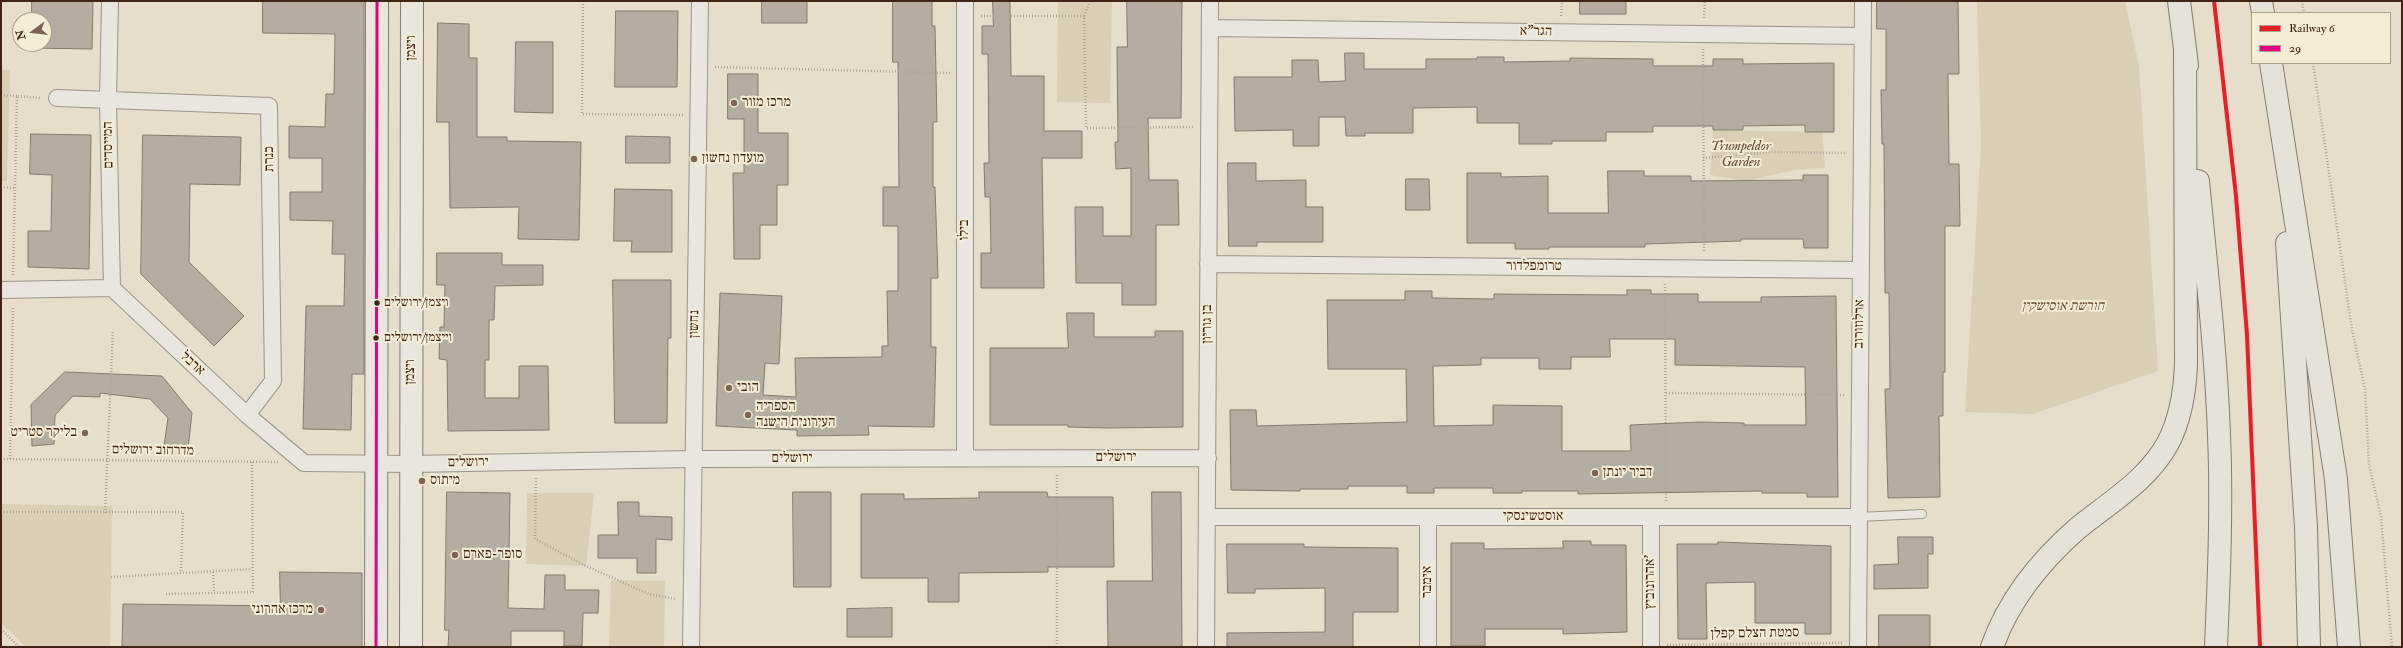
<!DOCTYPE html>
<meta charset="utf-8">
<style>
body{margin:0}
#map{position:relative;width:2403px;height:648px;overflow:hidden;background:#e6ddcc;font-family:"IM FELL Double Pica",serif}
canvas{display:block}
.frame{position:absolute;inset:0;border:2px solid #412417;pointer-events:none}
.legend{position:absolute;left:2251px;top:12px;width:140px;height:52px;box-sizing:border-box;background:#f5ecd7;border:1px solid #ad9c8a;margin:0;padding:5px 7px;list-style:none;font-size:12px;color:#412417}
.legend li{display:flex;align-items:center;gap:8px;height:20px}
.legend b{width:20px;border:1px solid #ad9c8a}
.north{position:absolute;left:12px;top:12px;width:40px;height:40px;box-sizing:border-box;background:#f5ecd7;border:1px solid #ad9c8a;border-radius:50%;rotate:255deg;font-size:11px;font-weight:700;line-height:16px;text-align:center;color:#412417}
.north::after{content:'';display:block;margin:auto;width:14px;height:18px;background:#7b6556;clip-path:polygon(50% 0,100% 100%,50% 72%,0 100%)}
</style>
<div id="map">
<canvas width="2403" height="648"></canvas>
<div class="frame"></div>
<ul class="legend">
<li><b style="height:5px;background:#ed1d26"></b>Railway 6</li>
<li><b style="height:5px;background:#e5007d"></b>29</li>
</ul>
<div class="north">N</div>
</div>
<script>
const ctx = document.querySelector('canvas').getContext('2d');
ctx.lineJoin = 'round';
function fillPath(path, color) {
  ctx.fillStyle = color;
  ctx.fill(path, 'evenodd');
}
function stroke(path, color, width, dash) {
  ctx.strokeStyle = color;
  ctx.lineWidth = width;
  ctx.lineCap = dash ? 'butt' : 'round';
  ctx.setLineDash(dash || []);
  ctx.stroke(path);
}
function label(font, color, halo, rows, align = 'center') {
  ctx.font = font + ' "IM FELL Double Pica","Frank Ruhl Libre",serif';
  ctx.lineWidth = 4;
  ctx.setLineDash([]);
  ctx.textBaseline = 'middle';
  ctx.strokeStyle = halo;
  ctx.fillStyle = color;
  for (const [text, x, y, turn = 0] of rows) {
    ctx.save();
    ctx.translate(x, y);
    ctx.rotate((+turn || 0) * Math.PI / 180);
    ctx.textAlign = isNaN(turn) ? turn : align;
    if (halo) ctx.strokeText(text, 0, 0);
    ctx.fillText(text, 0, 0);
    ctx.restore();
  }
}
fillPath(new Path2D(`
 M1058 1H1112L1110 103 1057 102Z
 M1977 1H2125L2139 66 2158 371 2033 414 1965 412 1981 145Z
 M1 70H10L7 181H1Z
 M1713 130 1822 132 1825 168 1795 170 1746 181 1710 175Z
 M527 493H594L586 566 526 564Z
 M1 504 112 506 110 647H26L1 623Z
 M611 580 665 581 664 647H609Z`), '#dbceb6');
const building = new Path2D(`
 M32 1H93L92 49 31 48V44H44V20H32Z
 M263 1H364V374H352L351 430 303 429 306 306H344L345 254H332L333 221 290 220V192H322V158H289V126L325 127 326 94H334L335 34 263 33Z
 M762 1H807V23H762Z
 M893 1H932V26H935L937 122H933V187H935L938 278H931V347H936L934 427 868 426 869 435 797 436V430L716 426 720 293 782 296 779 364 765 363 763 395 796 397 795 358 882 357V346H888L887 291H898V226H883V187H899L898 62H893Z
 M993 1H1010L1011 76H1044V131H1082V158H1042L1044 288H981V253H991L990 197H985L984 163H989L988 54H982V26H993Z
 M1127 1H1182L1181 118H1148L1149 180H1178L1179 225H1156V305H1122V283H1076L1075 207H1103V236H1131V168L1116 169 1115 142H1118L1117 47H1127Z
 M1580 1H1626V14H1580Z
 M1877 1H1958L1959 74H1948L1949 164H1959L1960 226H1945V372H1943V416H1939L1940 497 1888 498 1885 389H1890L1889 293H1885L1884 144H1882L1881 90H1886V29H1877Z
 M616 11H678L677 87H615Z
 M438 23 469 24V58H477V137H507V141L581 142 579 240 518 239 519 207 450 208 449 122H437Z
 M516 42H553V113L515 112Z
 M1345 53H1364V69H1426V59H1477V57H1504V62L1570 61V58L1653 59V66H1713V59H1743V64L1834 63V132H1805V125L1743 126V130H1713V126H1653V132H1606V141H1552V144H1519V123H1477V107L1413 108V133H1365V136H1346L1345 117H1319V146H1293V130L1235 131 1234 77H1292V60H1318L1319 82 1345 81Z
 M728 74H758V133H788V185H777V225H760V259H734L733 173H744V119H728Z
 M31 134 91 135 89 269 28 267V231H51L52 175 30 174Z
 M143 135 241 137 240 185 190 184 189 262 244 316 214 346 141 274Z
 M626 136 670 137V163H626Z
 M1228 163H1256V181L1306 180V207H1323V242H1257V246H1229Z
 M1608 171H1644V176H1691V181L1803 180V175H1828V248H1804L1803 239H1741V241L1645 244V247H1549V249H1515V243H1467V173H1501V177L1548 176V213H1608Z
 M1406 179H1429L1430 210H1406Z
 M615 189 672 190V252H631L632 241H614Z
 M437 253H502V265H543V285L495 286 494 320H489V360H485V398H519V366H548L549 430 448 431 447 360 439 359 440 327H444L445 285H437Z
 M613 280H671V338H668L667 423H615Z
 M1627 290H1651V294H1698V302H1761V297L1836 296 1838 497H1807V493H1762V491L1578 494V491H1522V493H1493V488H1434V493H1407V486H1348V489H1300V491L1231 490 1230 410H1256L1257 426 1407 422 1406 369H1328L1327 300H1405V291H1432V298L1494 299V294L1627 295ZM1610 339H1675V365L1805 367 1806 425H1744V423L1700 422 1630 425 1631 451H1562V406L1493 405V425L1434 426 1433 366 1481 365V358H1539V369H1571V357H1610Z
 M1067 313H1094V337H1155V331H1183V427L1107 428 1068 427V425H990V348H1068Z
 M65 372 162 376 192 413 188 449 164 446 168 418 150 399 100 393V397L73 396 55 415 54 444 32 446 31 405Z
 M447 492 510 493 508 608 544 609 545 575H565V590H599L598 613H583L582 646H564V631H511V647H448L449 630H445Z
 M793 492H831V587H794Z
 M979 492H1047L1048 497H1113L1114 567H1048V572L959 573V602H928V578H861V494H904V499L979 498Z
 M1152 492H1181L1182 647H1108L1107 581H1152Z
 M618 502H639V516L672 517V540L656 539V573H637V558H598V535H618Z
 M1898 537H1933V554H1928V588L1874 589V565L1898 564Z
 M1563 541H1591V545H1626L1627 632 1563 634V629H1485V646H1451V543H1484V549L1563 548Z
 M1718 542 1831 546V634H1805V623H1755V582L1706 583 1707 639H1678L1677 544H1718Z
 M1227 544H1304V547L1398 548V612H1353V647H1227V633L1325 632V588L1255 589V593H1228Z
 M280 572 362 573V647H122L123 604 280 606Z
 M892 608V637H847V609Z
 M1879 615H1930V647H1879Z`);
fillPath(building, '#b5ada1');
stroke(building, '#847a70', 1);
const lane = new Path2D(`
 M1858 517 1922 514`);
const street = new Path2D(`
 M110 1 108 101 112 288
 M965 1V458
 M1210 28 1863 36
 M57 98 269 106 273 381 247 415
 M1208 264 1860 270
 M1 290 112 288 247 415 304 463 411 464 693 459 1208 458
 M1207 517H1858
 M1651 517V647
 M691 647 700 1
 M1206 647 1210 1
 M1428 647V517
 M1858 647 1863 1`);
const secondary = new Path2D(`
 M376 647 377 1
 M411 647 412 1`);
const highway = new Path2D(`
 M2179 1 2187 65
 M2261 1 2263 13
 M2271 63 2336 479 2349 647
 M2198 181C2206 266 2216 350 2219 435 2222 505 2219 577 2216 647
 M2287 243 2306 527 2309 647
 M1992 647C2009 599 2040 561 2078 528 2110 502 2148 480 2168 443 2181 418 2185 392 2186 364L2185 50`);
stroke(lane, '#9c9388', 10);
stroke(street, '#9c9388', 18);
stroke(secondary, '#847a70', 24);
stroke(highway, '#847a70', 24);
stroke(new Path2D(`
 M583 1 582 114 684 115
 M2302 1 2304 13
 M981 16H1084L1086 128 1193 127
 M1084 16 1090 1
 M1561 16 1562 1
 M1704 18 1705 1
 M1703 49 1704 252
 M2313 63 2352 330 2365 389 2369 465 2381 516 2392 647
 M715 67 950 73
 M1 95 17 96
 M1703 158 1771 152 1847 153
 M1 187 15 188
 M13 275 17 96 41 98
 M1665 284 1666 501
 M1666 393 1844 395
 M1 459 278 462
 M10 459 13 306
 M536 478 535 539 586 566 649 594 676 599
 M1 512H183L181 573
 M105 513 113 330
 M213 572 214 593
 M111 577 252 569
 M166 594 253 592 252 462
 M1 629 19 647
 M1667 645 1842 643
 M1057 647V474`), '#aca69d', 2.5, [1, 2]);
stroke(lane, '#eae6de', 8);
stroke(street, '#eae6de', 16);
stroke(secondary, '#eae6de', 22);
stroke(highway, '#e7e2d8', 22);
stroke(new Path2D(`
 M376 647 377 1`), '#e5007d', 3);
stroke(new Path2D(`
 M2214 1 2236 196 2247 335 2260 647`), '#ed1d26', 4);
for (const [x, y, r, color] of [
 [734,103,4,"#7b6556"],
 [694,159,4,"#7b6556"],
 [377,303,3.5,"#412417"],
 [376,338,3.5,"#412417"],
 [729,388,4,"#7b6556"],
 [748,415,4,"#7b6556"],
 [85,433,4,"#7b6556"],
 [1595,473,4,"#7b6556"],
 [422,481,4,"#7b6556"],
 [455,555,4,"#7b6556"],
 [321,610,4,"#7b6556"]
]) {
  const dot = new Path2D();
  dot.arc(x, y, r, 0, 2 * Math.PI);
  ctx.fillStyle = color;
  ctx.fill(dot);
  stroke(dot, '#f5ecd7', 1.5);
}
label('13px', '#412417', '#f5ecd7', [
 ["ויצמן/ירושלים",384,303],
 ["וייצמן/ירושלים",384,338]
], 'left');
label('14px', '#412417', '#f5ecd7', [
 ["הגר\"א",1536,32,1],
 ["ויצמן",412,48,-90],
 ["המייסדים",109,145,-91],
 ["כנרת",270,159,-91],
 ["בילו",965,230,-90],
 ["טרומפלדור",1534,267],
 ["נחשון",695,324,-89],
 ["בן גוריון",1208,324,-90],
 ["ארלוזורוב",1860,324,-89],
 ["ארבל",192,364,43],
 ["ויצמן",411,372,-90],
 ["מדרחוב ירושלים",153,451,1],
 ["ירושלים",1116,458],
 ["ירושלים",792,459],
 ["ירושלים",468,463,-1],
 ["אוסטשינסקי",1533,517],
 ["אימבר",1428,582,-90],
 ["אהרונוביץ'",1651,582,-90],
 ["סמטת הצלם קפלן",1755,634,-1]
]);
label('14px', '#412417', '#f5ecd7', [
 ["מרכז מזור",742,103],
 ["מועדון נחשון",702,159],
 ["הובי",737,388],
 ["הספריה",756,407],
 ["העירונית הישנה",756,423],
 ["בליקר סטריט",77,433,"right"],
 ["דביר יונתן",1603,473],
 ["מיתוס",430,481],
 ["סופר-פארם",463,555],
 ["מרכז אהרוני",313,610,"right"]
], 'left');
label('italic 14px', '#654b3a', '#f5ecd7', [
 ["Trumpeldor",1741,147],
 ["Garden",1741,163],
 ["חורשת אוסישקין",2063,307]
]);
</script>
